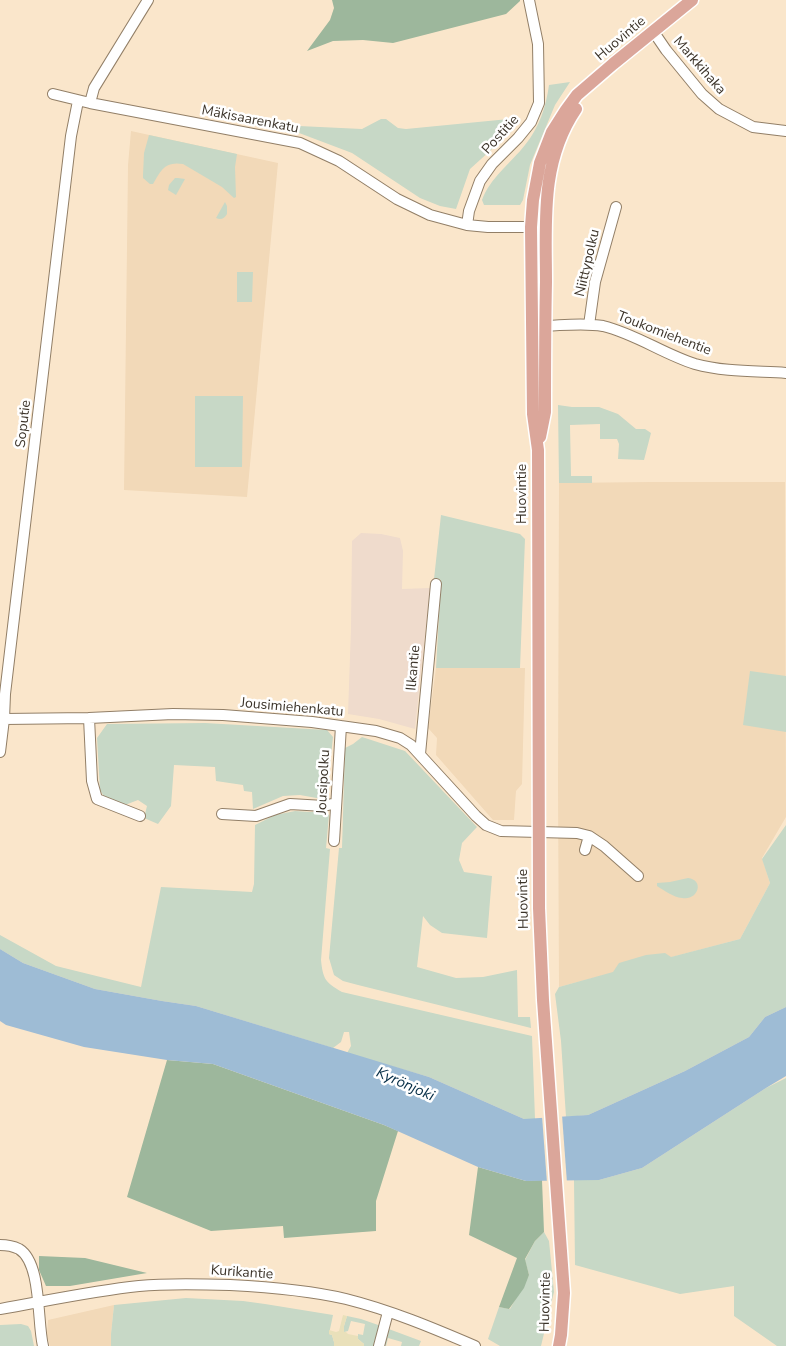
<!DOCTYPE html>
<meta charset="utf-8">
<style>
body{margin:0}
canvas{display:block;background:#fae6cb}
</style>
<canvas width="786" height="1346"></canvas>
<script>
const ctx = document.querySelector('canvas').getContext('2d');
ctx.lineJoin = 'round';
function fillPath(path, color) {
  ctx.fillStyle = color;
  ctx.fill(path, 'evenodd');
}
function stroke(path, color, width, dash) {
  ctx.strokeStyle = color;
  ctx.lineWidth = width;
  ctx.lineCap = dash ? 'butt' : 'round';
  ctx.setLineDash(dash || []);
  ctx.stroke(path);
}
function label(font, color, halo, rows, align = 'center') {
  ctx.font = font + ' "Nunito Sans",sans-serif';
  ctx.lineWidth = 5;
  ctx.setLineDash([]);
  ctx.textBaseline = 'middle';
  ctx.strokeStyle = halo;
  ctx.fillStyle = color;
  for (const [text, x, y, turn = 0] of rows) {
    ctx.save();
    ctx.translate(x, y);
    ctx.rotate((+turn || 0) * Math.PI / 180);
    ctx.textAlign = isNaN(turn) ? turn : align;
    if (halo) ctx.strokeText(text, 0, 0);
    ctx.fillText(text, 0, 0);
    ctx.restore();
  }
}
fillPath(new Path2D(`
 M131 131 278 163 247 497 124 490 128 165Z
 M651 482H785L786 817 762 858 770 883 740 939 559 987 558 785 559 483Z
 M436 668H525L522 784 516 791 514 820H493L436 755 437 738 428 728Z
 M114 1305 111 1334V1346H50L47 1335 48 1320Z`), '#f2d9b8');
fillPath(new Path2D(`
 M361 533 381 534 400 538 403 551 402 589 430 588 415 729 379 719 348 714 351 628 352 541Z`), '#efdbcc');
fillPath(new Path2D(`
 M570 82 555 105 530 165 523 200 520 205H484L482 200C490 178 511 163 525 145 539 128 546 107 549 85Z
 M519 118 512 131 470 169 456 209 440 206 420 198 352 153 278 125 362 129 381 119H386L398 128 406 129Z
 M149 135 237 154 235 167 236 197 234 198 222 187 183 164C165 161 161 170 153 184H150L143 178V175L144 153Z
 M175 178H178L185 179 176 195 168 190 169 185Z
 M225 202 227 206V214C224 219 221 220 216 218Z
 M237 272H253L252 302H237Z
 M195 396H243L242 467H195Z
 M558 405 572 407H599L618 414 636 429H645L651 433 644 460 618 459 619 444 617 439H600V424L570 425 571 476H592V483H559Z
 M441 515 520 534 525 539 520 668H436L441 580 434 579Z
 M750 671 786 676V732L743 725Z
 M205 723 327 730 333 737 327 793 322 799 300 795 283 796 253 809 252 792 244 791 243 785 216 781 215 767 174 765 171 806 158 824 144 818 147 806 138 800 125 805 105 798 100 790 97 738 107 724Z
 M362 737 405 751 477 827 462 843 459 860 464 872 492 876 487 938 442 933 430 925 423 916 417 967 456 978 483 977 517 970 518 1017H530L531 1028 358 985 343 981 334 975 329 958 339 848H342L345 748 353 744Z
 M295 811 310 812 325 811 329 815 326 848 330 849 321 960C323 979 325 982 342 992L532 1036 535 1119H524L429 1077 347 1053 351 1046 349 1032H344L341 1042 333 1048 196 1006 162 1001 95 989 23 963 0 949V935L56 966 141 987 161 887 252 892 254 884 255 825 275 815Z
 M786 825V1007L765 1017 749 1037 685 1071 588 1115 566 1117 561 1041 555 994 559 987 613 972 619 963 646 955 665 953 671 957 740 939 770 883 762 859Z
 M688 878C705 880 698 901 682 898 673 897 665 891 657 886V883L670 882Z
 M786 1078V1346H777L734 1316V1286L680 1294 575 1265 574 1180H599L642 1168 766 1088Z
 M544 1232 549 1241 554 1292 541 1346H500L488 1339 499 1307 510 1309 529 1275 525 1260 535 1241Z
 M186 1298 243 1301 265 1304 333 1315 329 1334 332 1335 334 1342V1346H111V1334L114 1305Z
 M347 1316 361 1319 381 1326 376 1346H364V1344L358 1339V1334L363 1335 365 1324 351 1321 348 1331 344 1332V1326Z
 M21 1324 28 1326 31 1331 34 1346H0V1325Z
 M386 1328 421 1341 419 1346H401L402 1342 388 1338 386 1346H383Z`), '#c7d8c6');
fillPath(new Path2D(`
 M332 0H520V1L506 14 393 43 363 40 333 41 307 51 330 20 334 8Z
 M167 1060 213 1064 384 1125 398 1131 376 1201V1231L284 1238 283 1226 211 1231 127 1197Z
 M478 1167 526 1181 542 1180 544 1232 535 1241 525 1259 529 1275 524 1288 509 1309 499 1307 517 1258 469 1235Z
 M39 1256 85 1258 147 1273 70 1286H46L39 1270Z`), '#9db79c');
fillPath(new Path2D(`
 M343 1315 347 1316 344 1326V1332H346L348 1334 358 1336V1339L364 1344V1346H334V1342L332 1335 329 1334V1330L336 1332 339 1331Z`), '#e9e0ba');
fillPath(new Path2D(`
 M0 949 23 963 95 989 162 1001 196 1006 429 1077 524 1119 588 1115 685 1071 749 1037 765 1017 786 1007V1076L766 1088 642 1168 599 1180 526 1181 478 1167 384 1125 213 1064 167 1060 84 1047 6 1025 0 1021Z`), '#9ebcd5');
fillPath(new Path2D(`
 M562 1115 567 1183H547L542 1116Z`), '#fae6cb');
const minor = new Path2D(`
 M653 31 666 50 702 94 719 109 753 127 786 131
 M53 94 90 103 300 143 339 161 397 199 430 215 467 225 488 227H545
 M90 103 94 88 148 0
 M467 225 469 211 480 181 492 164 518 138 531 122 539 103 538 44 529 0
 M589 325 595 282 616 207
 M538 326C559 326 582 322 603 326 636 334 663 354 695 364 724 372 756 371 786 373
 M89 718 92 781 97 799 140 816
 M4 719 89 718 173 714 223 715 312 722 376 731 400 738 411 745 476 816 486 825 501 831 577 833 589 836 604 846 638 876
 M0 752 4 719 5 694 71 136 78 101
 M420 754 436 584
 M222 814 256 816 290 804 324 806 336 803
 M334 841 341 726
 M585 850 589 836
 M0 1245C6 1245 13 1246 19 1249 42 1263 37 1322 43 1346
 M0 1309C46 1301 92 1291 139 1286 168 1283 200 1284 230 1285 268 1287 308 1290 346 1299 390 1310 433 1328 475 1346
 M379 1346 388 1312`);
const major = new Path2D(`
 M540 437 545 412C545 369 545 326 546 282 546 222 540 162 576 109
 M559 1346 561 1335 564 1293 543 1000 539 908 538 450 533 414 531 227 533 200 540 163 552 132 566 110 577 95 613 64 692 0`);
stroke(minor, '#927f67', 12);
stroke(major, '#fff', 15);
stroke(minor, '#fff', 10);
stroke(major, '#dba69a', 12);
label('14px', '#3c342a', '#fff', [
 ["Huovintie",621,39,-40],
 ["Markkihaka",699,66,49],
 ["Mäkisaarenkatu",250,120,11],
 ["Postitie",501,135,-48],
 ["Niittypolku",588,263,-77],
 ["Toukomiehentie",664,334,21],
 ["Soputie",24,424,-83],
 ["Huovintie",523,494,-90],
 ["Ilkantie",414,668,-85],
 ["Jousimiehenkatu",292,708,5],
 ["Jousipolku",324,782,-87],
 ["Huovintie",524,899,-91],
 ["Kurikantie",242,1273,4],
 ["Huovintie",546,1302,-89]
]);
label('italic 15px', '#052d46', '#fff', [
 ["Kyrönjoki",405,1085,24]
]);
</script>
